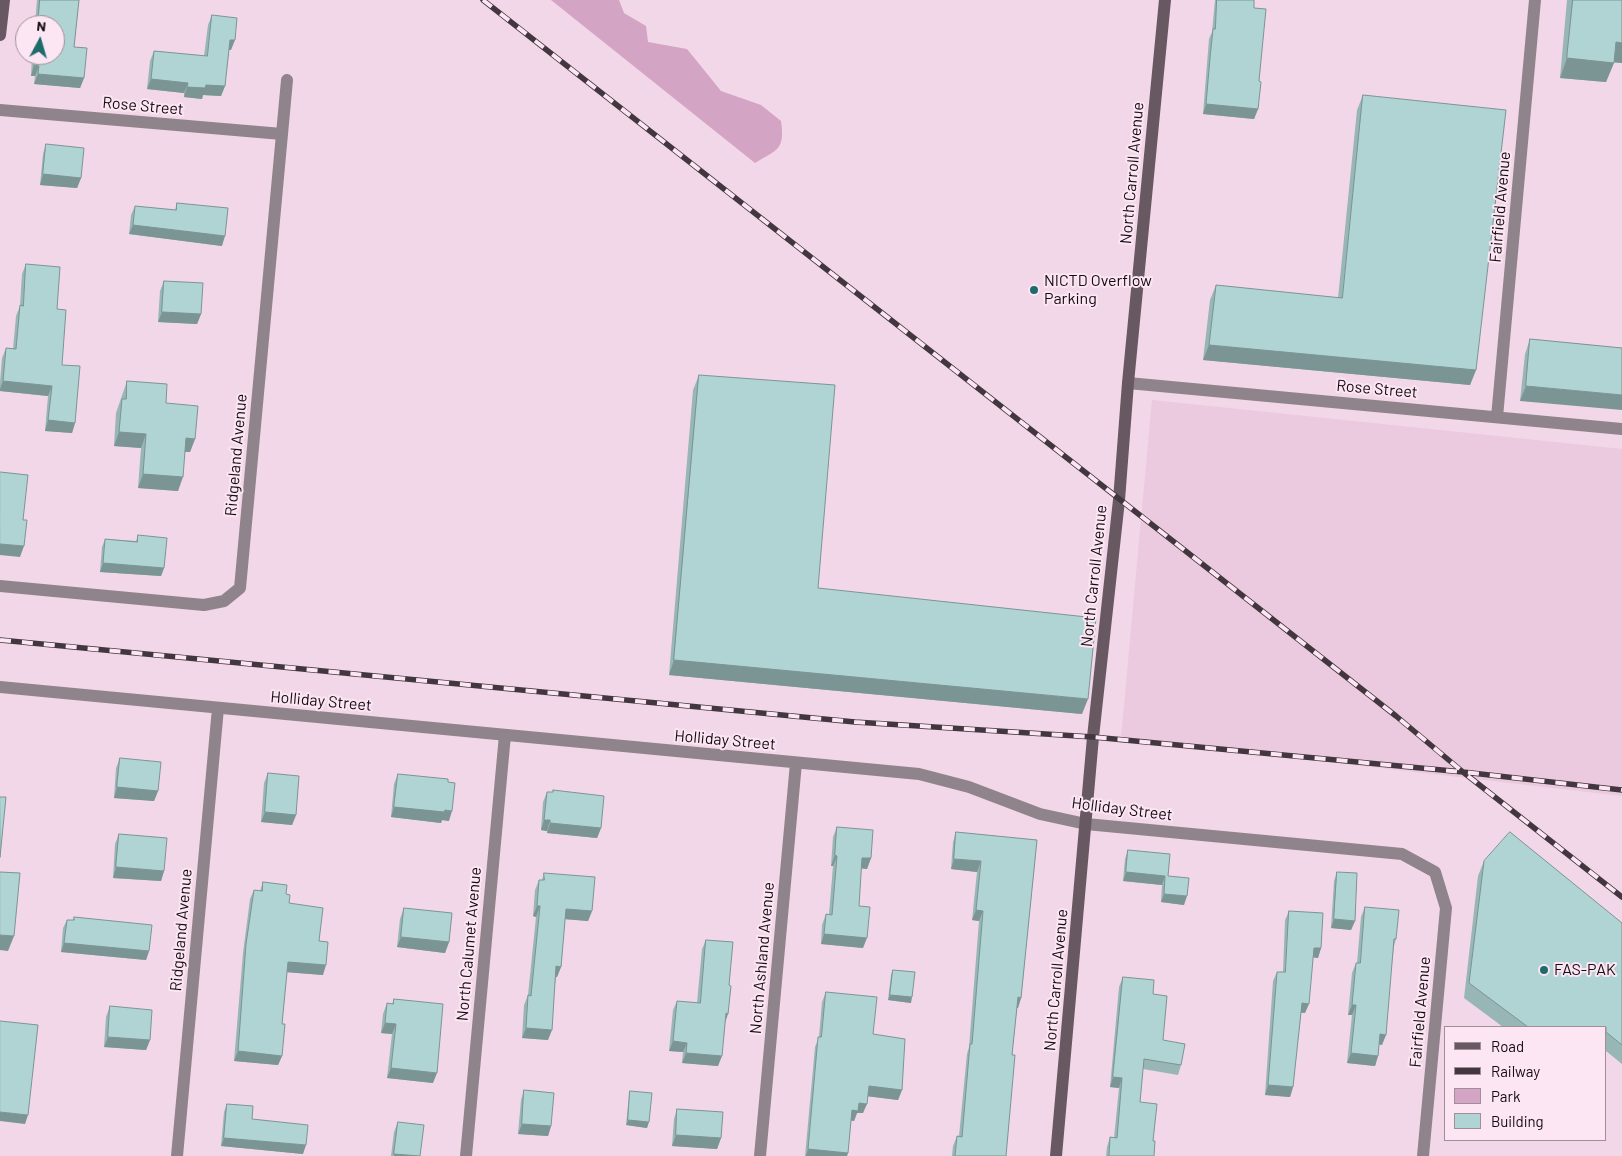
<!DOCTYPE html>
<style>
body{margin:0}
#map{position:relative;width:1622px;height:1156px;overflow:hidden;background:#f2d7e8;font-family:Barlow,sans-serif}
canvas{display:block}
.legend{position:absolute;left:1444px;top:1026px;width:162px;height:115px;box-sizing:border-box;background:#fce6f3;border:1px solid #a08f99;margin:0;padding:6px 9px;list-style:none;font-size:15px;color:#150c12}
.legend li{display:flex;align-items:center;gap:10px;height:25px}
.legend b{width:25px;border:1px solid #a08f99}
.north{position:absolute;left:15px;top:15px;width:50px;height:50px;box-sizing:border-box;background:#fce6f3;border:1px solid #a08f99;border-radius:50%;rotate:6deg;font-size:14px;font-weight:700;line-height:20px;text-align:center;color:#150c12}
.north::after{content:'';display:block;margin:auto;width:18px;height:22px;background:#1e6b6a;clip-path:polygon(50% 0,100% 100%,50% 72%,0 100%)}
</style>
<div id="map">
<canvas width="1622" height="1156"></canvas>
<ul class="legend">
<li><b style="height:6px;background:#685862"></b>Road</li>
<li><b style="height:6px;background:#43373f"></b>Railway</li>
<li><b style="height:14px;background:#d3a4c3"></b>Park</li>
<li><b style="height:14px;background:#b0d4d3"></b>Building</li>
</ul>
<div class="north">N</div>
</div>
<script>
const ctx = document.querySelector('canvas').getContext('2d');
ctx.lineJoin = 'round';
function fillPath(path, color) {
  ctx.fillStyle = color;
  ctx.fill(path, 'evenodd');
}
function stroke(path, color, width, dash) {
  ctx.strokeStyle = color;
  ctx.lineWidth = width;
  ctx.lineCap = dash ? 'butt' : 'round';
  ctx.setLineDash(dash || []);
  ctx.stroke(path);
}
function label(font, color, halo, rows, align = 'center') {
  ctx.font = font + ' Barlow,sans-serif';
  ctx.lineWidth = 4;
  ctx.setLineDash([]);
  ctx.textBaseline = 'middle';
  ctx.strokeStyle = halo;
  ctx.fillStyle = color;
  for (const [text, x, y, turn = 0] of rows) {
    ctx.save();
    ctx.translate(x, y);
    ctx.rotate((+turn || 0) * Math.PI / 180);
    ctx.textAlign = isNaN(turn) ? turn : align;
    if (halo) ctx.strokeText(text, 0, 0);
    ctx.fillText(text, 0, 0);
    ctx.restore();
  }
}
fillPath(new Path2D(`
 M1152 400 1622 449V796L1121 738Z`), '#ebc9de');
fillPath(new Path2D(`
 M551 0H619L624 13 646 26 648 42 687 49 721 91 761 105 781 121C785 150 778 149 755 163Z`), '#d3a4c3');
stroke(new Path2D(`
 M0 110 282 134
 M1128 383 1622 429
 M1497 417 1535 0
 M0 586 204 605 224 601 240 588 287 80
 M0 687 919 774 969 787 1040 814 1086 824 1402 854 1435 872 1446 908 1423 1156
 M177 1156 218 708
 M466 1156 505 735
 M760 1156 796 763`), '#8f848b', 12);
stroke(new Path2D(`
 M0 35 4 0
 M1056 1156 1093 737 1119 500 1128 383 1165 0`), '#685862', 12);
const rail = new Path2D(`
 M483 0 1396 716 1463 772 1622 897
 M0 640 855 722 1093 737 1463 772 1622 790`);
stroke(rail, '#43373f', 5.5);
stroke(rail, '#fce6f3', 4, [11]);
fillPath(new Path2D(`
 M37 0H79L74 47 84 78 80 88 34 84 35 76H31L32 55H55V25H35Z
 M1215 0H1254V8L1259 81 1258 109 1254 119 1203 114 1209 39 1212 32Z
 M1567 0H1622V63L1614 62 1606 82 1560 78Z
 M212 15 231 50H229L225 86 221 96 203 95 202 99 184 97V93L147 89 150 61 154 51 204 56 208 25Z
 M1363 95 1476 370 1470 385 1203 360 1210 300 1216 285 1338 298 1357 110Z
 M46 144 81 178 77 188 40 185 43 154Z
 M177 203 222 246 129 234 131 215 135 206 175 210Z
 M26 264 57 309 62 365 75 423 72 433 45 431 48 396 0 391V382L2 358 6 348 13 349 16 316 20 306 22 274Z
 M164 281 201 314 197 324 158 322 160 291Z
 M1530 339 1622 348 1520 401 1525 354Z
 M699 375 818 588 1082 714 669 675 693 390Z
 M127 381 166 403 195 439 190 452H185L178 491 138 488 141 448 114 446 116 413Z
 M138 535 164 568 161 576 100 572 102 547 105 539 136 541Z
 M120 758 158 791 154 801 114 798 116 768Z
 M268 773 296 815 292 825 261 822 264 783Z
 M398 774 449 821 442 820 441 823 391 817 394 784Z
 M553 790 601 828 597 838 547 833V831L541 830 543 802 547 792H553Z
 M837 827 871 858 867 869 861 868 859 906 863 948 821 944 822 925 826 914H829L833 866H831L833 837Z
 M956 832 1037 840 1021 998 1018 1008H1017L1012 1055 1006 1156H952L953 1146 957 1136H959L967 1054 969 1047 979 921 972 920 977 872 951 869 953 842Z
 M119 834 164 871 161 881 113 878 115 844Z
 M1128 850 1168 876 1184 905 1161 902 1162 885 1123 881 1125 859Z
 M1484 861 1622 923V1064L1606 1051V1027H1503L1464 998 1478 876Z
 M1337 872 1355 921 1351 930 1331 928 1334 881Z
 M544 873 592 911 588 921 565 919 561 967 557 977H556L548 1040 522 1038 524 1005 528 995 536 917 533 916 535 890 539 880H542Z
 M263 882 286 894 289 903 319 941 323 975 287 972 282 1024V1056L278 1065 234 1061 243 953 250 899 254 890 260 891Z
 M1365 907 1396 939 1394 946 1382 1045 1379 1044 1378 1056 1375 1066 1347 1063 1352 1015H1348L1352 973 1356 963H1357L1361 917Z
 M404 908 449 942 445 953 397 947 400 919Z
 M1289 911 1321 948 1318 958 1313 957 1305 1013H1301L1293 1087 1290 1097 1265 1095 1273 981 1277 972H1283L1285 920Z
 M74 917 149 951 146 960 61 952 63 928 67 920H73Z
 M706 940 725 1023 718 1066 682 1063 683 1052 669 1051 673 1010 677 1001 697 1003 702 949Z
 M893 970 911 1003 888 1000 891 975Z
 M1123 977 1153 994 1163 1040 1181 1065 1178 1075 1143 1069 1140 1102 1153 1141 1154 1156H1106L1107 1147 1110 1137 1114 1138 1119 1088 1110 1087 1119 987Z
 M826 992 873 1034 902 1090 898 1100 868 1096 863 1113H857L854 1121 851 1120 847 1156H805L815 1047 819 1037 822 1002Z
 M394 999 433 1083 387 1078 392 1034 381 1033 383 1014 387 1003 392 1004Z
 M110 1006 150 1040 146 1050 104 1047 106 1017Z
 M524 1090 551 1126 548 1136 518 1134 521 1100Z
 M630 1091 647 1128 626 1125 629 1096Z
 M227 1104 252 1119 303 1154 221 1146 224 1112Z
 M677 1109 721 1138 717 1149 672 1146 674 1119Z
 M398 1122 420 1156H391L394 1132Z`), '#97b6b5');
fillPath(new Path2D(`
 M230 40H235L231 50H226Z
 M1616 42 1622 43V63L1609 62Z
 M1567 58 1614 63 1606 82 1560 78Z
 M34 65 39 66 35 76H31Z
 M38 74 84 78 80 88 34 84Z
 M151 79 188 83 184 93 147 89Z
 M206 85 225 86 221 96 203 95 202 99 184 97 187 87Z
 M1206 104 1258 109 1254 119 1203 114Z
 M43 174 81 178 77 188 40 185Z
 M133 225 225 236 222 246 129 234Z
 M162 312 201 314 197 324 158 322Z
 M1209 345 1476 370 1470 385 1203 360Z
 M3 381 52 386 48 396 0 391V389Z
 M1526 386 1622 395V410L1520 401Z
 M48 420 75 423 72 433 45 431Z
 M119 432 146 434 141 448 114 446Z
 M186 438 195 439 190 452H181Z
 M143 474 183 477 178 491 138 488Z
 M0 544 24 546 20 557 0 555Z
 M103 563 164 568 161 576 100 572Z
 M674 660 1088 699 1082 714 669 675Z
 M117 787 158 791 154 801 114 798Z
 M394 807 445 810 452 811 449 821 442 820 441 823 391 817Z
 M265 812 296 815 292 825 261 822Z
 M544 820H550L547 831 541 830Z
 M550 823 601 828 597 838 547 833Z
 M835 855 837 856 833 866H831Z
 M862 858H871L867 869 858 868Z
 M954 859 981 861 977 872 951 869Z
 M116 867 164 871 161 881 113 878Z
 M1126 872 1165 876 1162 885 1123 881Z
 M1164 894 1187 896 1184 905 1161 902Z
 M537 906H540L536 917 533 916Z
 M566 909 592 911 588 921 563 919Z
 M976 910 983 911 979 921 972 920Z
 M1334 919 1355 921 1351 930 1331 928Z
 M824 934 867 938 863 948 821 944Z
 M0 935 14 936 8 951 0 950Z
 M401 937 449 942 445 953 397 947Z
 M64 943 149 951 146 960 61 952Z
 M1314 948H1321L1318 958 1310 957Z
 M288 962 326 965 323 975 284 972Z
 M556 966 561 967 557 977H553Z
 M890 995 912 997 911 1003 888 1000Z
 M1018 997 1021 998 1018 1008H1014Z
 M1302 1003 1309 1004 1305 1013 1299 1012Z
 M1352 1005H1356L1352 1015H1348Z
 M726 1013 728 1014 725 1023Z
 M385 1023 396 1024 392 1034 381 1033Z
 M526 1028 552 1030 548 1040 522 1038Z
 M1380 1034 1386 1035 1382 1045 1377 1044Z
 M108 1037 150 1040 146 1050 104 1047Z
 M673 1041 687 1043 683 1052 669 1051Z
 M238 1051 282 1056 278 1065 234 1061Z
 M686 1053 722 1056 718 1066 682 1063Z
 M1351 1053 1378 1056 1375 1066 1347 1063Z
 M391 1068 437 1073 433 1083 387 1078Z
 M1113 1077 1122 1078 1119 1088 1110 1087Z
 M1268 1085 1293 1087 1290 1097 1265 1095Z
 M869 1086 902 1090 898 1100 865 1096Z
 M859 1103 867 1104 863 1113H857L854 1121 848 1120 852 1110Z
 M0 1112 28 1115 25 1124 0 1121Z
 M628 1120 649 1122 647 1128 626 1125Z
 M522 1124 551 1126 548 1136 518 1134Z
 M676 1135 721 1138 717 1149 672 1146Z
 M224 1138 306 1145 303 1154 221 1146Z
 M808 1149 848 1153 847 1156H806Z
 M394 1154 416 1156H394Z`), '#7b9494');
const building = new Path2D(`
 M40 0H79L74 47 87 48 84 78 38 74 39 66 34 65 35 55H55V25H38Z
 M1217 0H1254V8L1266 9 1259 81 1261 82 1258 109 1206 104 1210 58 1213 29H1215Z
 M1573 0H1622V43L1616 42 1614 63 1567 58Z
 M212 15 237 18 235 40H230L225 86 206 85 205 88 187 87 188 83 151 79 154 51 207 56Z
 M1363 95 1506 110 1476 370 1209 345 1216 285 1342 298Z
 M46 144 84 148 81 178 43 174Z
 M177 203 228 208 225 236 133 225 135 206 176 210Z
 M26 264 60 267 57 309 66 310 62 365 80 366 75 423 48 420 52 386 3 381 6 348 16 349 20 305 23 306Z
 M164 281 203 283 201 314 162 312Z
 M1530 339 1622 348V395L1526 386Z
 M699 375 835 385 818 588 1096 618 1088 699 674 660Z
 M127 381 167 384 166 403 198 406 195 439 186 438 183 477 143 474 146 434 119 432 122 399H126Z
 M0 472 28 475 23 520H27L24 546 0 544Z
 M138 535 167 538 164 568 103 563 105 539 137 542Z
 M120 758 161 762 158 791 117 787Z
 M268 773 299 776 296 815 265 812Z
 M398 774 448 779V782L455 783 452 811 445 810 444 812 394 807Z
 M553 790 604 796 601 828 550 823V820H544L547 792H553Z
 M0 797H6L0 857Z
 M837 827 873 830 871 858H862L859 906 870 907 867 938 824 934 826 914 832 915 837 856 835 855Z
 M956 832 1037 840 1021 998 1018 997 1012 1055H1015L1006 1156H955L957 1136 962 1137 970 1044H972L983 911 976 910 981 861 954 859Z
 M1510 832 1622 923V1045L1606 1032V1027H1528L1469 983 1484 861Z
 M119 834 167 838 164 871 116 867Z
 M1128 850 1170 854 1168 876 1189 878 1187 896 1164 894 1165 876 1126 872Z
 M0 872 20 873 14 936 0 935Z
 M1337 872 1357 873 1355 921 1334 919Z
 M544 873 595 877 592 911 566 909 561 967 556 966 552 1030 526 1028 528 995 531 996 540 906H537L539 880H544Z
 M263 882 287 885 286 894 290 895 289 903 323 908 319 941 328 942 326 965 288 962 282 1024H285L282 1056 238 1051 246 944 254 890 262 891Z
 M1365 907 1399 910 1396 939H1394L1386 1035 1380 1034 1378 1056 1351 1053 1356 1005H1352L1356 963H1360Z
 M404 908 452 913 449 942 401 937Z
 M1289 911 1323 913 1321 948H1314L1309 1004 1302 1003 1293 1087 1268 1085 1277 972H1285Z
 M74 917 152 925 149 951 64 943 67 920H74Z
 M706 940 733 942 729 985 731 986 728 1014 726 1013 722 1056 686 1053 687 1043 673 1041 677 1001 700 1003Z
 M893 970 915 972 912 997 890 995Z
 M1123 977 1154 980 1153 994 1167 996 1163 1040 1185 1044 1181 1065 1144 1059 1140 1102 1157 1104 1153 1141H1155L1154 1156H1109L1110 1137 1117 1138 1122 1078 1113 1077Z
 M826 992 877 997 873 1034 905 1039 902 1090 869 1086 867 1104 859 1103 858 1111 852 1110 848 1153 808 1149 818 1037H821Z
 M394 999 443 1004 437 1073 391 1068 396 1024 385 1023 387 1003 393 1004Z
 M110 1006 152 1010 150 1040 108 1037Z
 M0 1021 38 1025 28 1115 0 1112Z
 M524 1090 554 1093 551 1126 522 1124Z
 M630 1091 652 1093 649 1122 628 1120Z
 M227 1104 253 1106 252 1119 308 1125 306 1145 224 1138Z
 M677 1109 723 1112 721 1138 676 1135Z
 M398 1122 424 1125 420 1156 394 1154Z`);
fillPath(building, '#b0d4d3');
stroke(building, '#7b9494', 1);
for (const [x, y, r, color] of [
 [1034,290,5,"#1e6b6a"],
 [1544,970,5,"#1e6b6a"]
]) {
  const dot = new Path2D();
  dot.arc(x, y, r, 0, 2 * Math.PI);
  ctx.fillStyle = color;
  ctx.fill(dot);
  stroke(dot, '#fce6f3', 2);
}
label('16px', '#150c12', '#fce6f3', [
 ["Rose Street",143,106,5],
 ["North Carroll Avenue",1132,173,-85],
 ["Fairfield Avenue",1500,207,-85],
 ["Rose Street",1377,389,5],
 ["Ridgeland Avenue",236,455,-85],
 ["North Carroll Avenue",1094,576,-84],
 ["Holliday Street",321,701,5],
 ["Holliday Street",725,740,5],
 ["Holliday Street",1122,809,7],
 ["Ridgeland Avenue",181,930,-85],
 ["North Calumet Avenue",469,944,-85],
 ["North Ashland Avenue",762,958,-85],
 ["North Carroll Avenue",1056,980,-85],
 ["Fairfield Avenue",1420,1012,-85]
]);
label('16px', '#150c12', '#fce6f3', [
 ["NICTD Overflow",1044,281],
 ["Parking",1044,299],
 ["FAS-PAK",1554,970]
], 'left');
</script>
